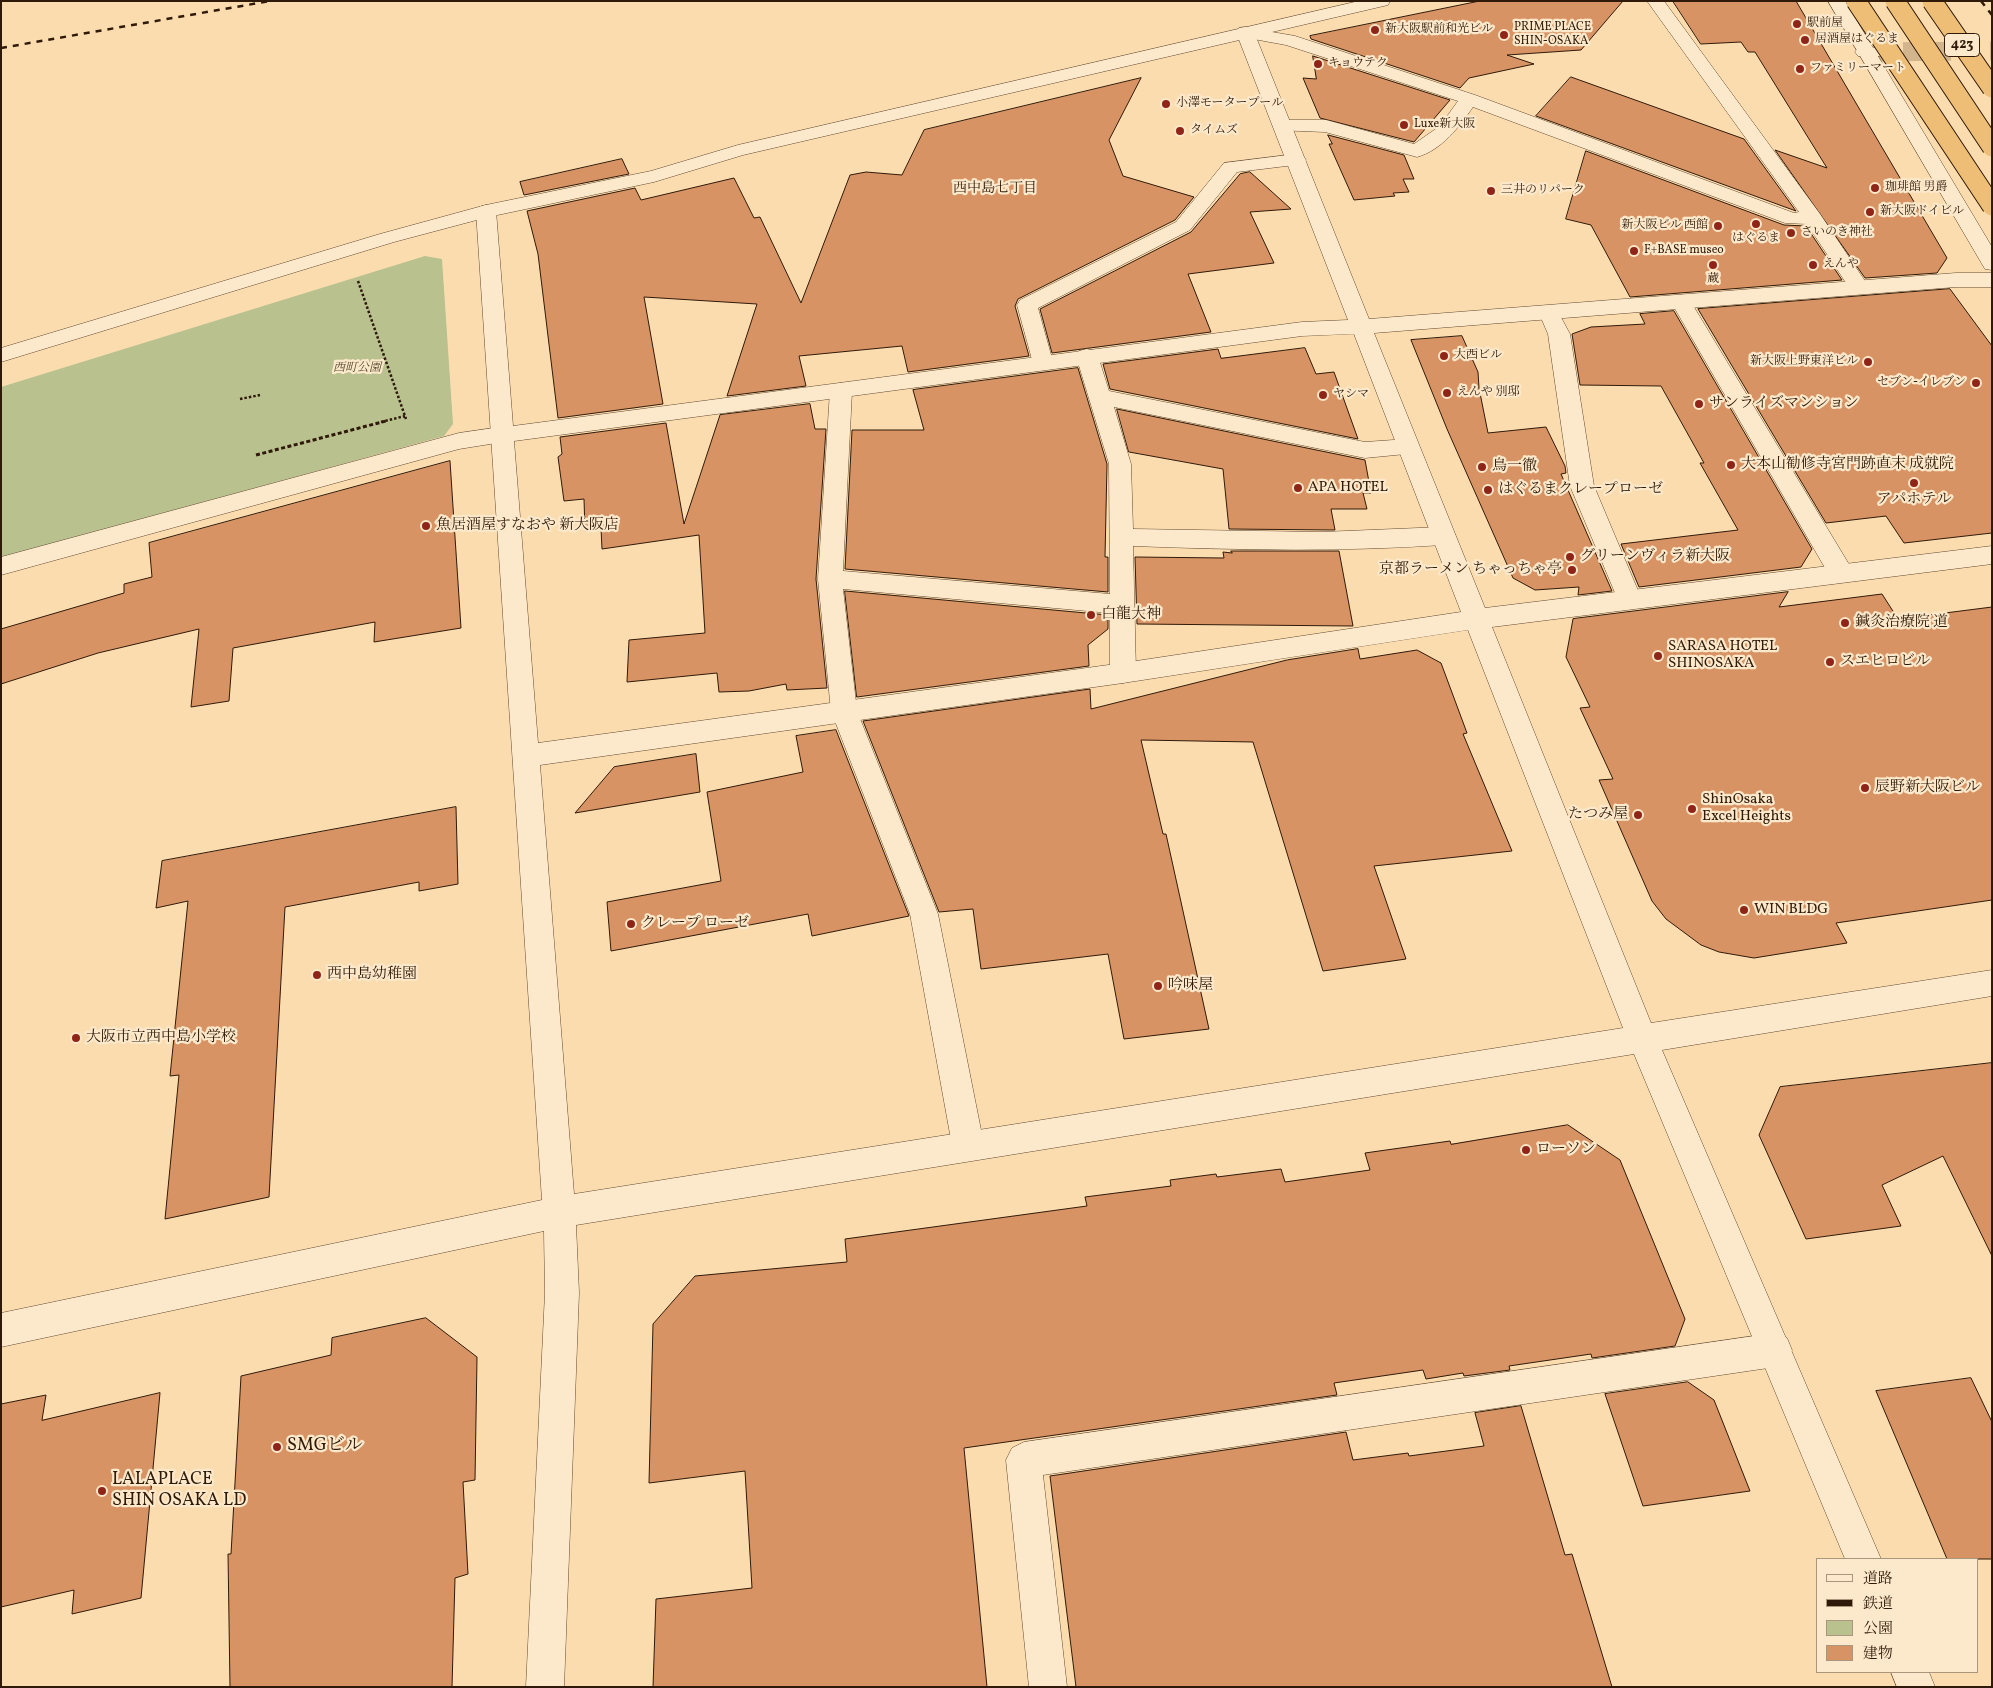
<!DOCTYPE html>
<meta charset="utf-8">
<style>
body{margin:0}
#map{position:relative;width:1993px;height:1688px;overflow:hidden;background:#fbdcae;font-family:Vollkorn,"Noto Serif JP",serif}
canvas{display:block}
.frame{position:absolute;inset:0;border:2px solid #2f1a09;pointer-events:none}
.legend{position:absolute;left:1816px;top:1558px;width:162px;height:115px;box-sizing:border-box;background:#fce8ca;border:1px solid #aa967d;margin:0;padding:6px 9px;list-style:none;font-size:15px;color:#2f1a09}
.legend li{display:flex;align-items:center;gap:10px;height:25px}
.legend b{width:25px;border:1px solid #aa967d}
</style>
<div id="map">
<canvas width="1993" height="1688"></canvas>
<div class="frame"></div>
<ul class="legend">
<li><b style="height:6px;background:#fce8ca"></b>道路</li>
<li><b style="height:6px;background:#2f1a09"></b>鉄道</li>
<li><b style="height:14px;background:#b9c28f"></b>公園</li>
<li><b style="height:14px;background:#d89364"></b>建物</li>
</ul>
</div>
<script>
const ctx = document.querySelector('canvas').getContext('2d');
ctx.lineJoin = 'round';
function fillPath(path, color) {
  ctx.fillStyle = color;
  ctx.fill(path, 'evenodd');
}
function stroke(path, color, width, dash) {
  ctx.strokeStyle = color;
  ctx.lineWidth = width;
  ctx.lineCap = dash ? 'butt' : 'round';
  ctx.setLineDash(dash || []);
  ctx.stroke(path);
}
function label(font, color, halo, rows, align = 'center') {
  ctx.font = font + ' Vollkorn,"Noto Serif JP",serif';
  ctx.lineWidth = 4.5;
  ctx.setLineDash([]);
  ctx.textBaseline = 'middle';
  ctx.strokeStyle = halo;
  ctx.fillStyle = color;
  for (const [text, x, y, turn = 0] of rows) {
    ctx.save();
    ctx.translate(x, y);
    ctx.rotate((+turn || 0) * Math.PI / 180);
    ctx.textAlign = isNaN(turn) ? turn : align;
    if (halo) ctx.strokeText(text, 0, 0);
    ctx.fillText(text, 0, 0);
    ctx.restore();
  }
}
fillPath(new Path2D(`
 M425 256 442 259 453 424 444 436 1 558V387Z`), '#b9c28f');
const building = new Path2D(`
 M1480 1H1623L1581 50 1507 55 1534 64 1469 78 1460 88 1311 39 1310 36Z
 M1673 1H1796L1947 258 1937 273 1865 278 1775 150 1827 168 1755 52H1748L1741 42 1701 44Z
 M1313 56 1450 100 1414 142 1320 118 1303 78 1316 79Z
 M1571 77 1744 139 1796 211 1536 116Z
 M1141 78 1109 140 1123 176 1194 197 1175 220 1018 299 1015 306 1029 356 908 372 902 346 799 356 806 386 727 396 757 304 644 297 663 404 558 418 538 254 527 211 635 188 641 200 734 178 754 218 760 217 801 303 850 175 866 172 902 175 924 130Z
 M1328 135 1404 155 1414 179H1403L1409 192 1393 193 1395 196 1354 200 1329 144H1332Z
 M1586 151 1784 225 1806 226 1842 280 1630 297 1591 225 1566 219Z
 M622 159 629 174 524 195 520 182Z
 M1250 172 1291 209 1250 212 1274 263 1188 274 1211 332 1052 353 1040 309 1191 232 1240 174Z
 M1950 289 1992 346V533L1904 543 1886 516 1826 523 1698 309Z
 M1674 311 1812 549 1801 567 1639 587 1621 544 1738 530 1700 463H1704L1661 386 1580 385 1572 334 1591 327 1645 324 1640 314Z
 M1462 336 1478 372 1479 388 1488 433 1546 427 1565 466 1566 473 1561 474 1612 591 1578 595 1579 587 1535 590 1513 578 1447 429 1411 340Z
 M1305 348 1316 374 1334 372 1358 439 1110 389 1103 364 1218 349 1221 358Z
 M1078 368 1107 464 1105 557H1108V592L845 569 852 430H924L913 390Z
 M810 404 815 429H826L816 579 827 688 787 690 786 684 749 691 719 692 717 673 627 682 629 640 705 633 699 535 602 549 601 528 585 531 584 499 564 501 558 457 562 454 560 437 666 423 684 524 720 415Z
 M1117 409 1365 460 1371 493H1363L1367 509H1331L1335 530 1229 529 1223 469 1129 452Z
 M450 461 461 628 374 642 375 622 233 648 229 701 191 707 199 629 98 653 1 684V629L124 593V584L152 577 149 543Z
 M1231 551H1339L1353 626 1137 624 1135 557 1224 558 1223 552 1232 553Z
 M845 591 1108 615V629L1088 645 1089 666 857 697Z
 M1788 592 1779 607 1882 594 1898 619 1992 607V900L1836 923 1847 943 1754 958 1719 952 1701 945 1666 919 1652 901 1599 780 1613 779 1580 708 1590 707 1566 657 1573 619Z
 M1358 649 1360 659 1417 650 1441 663 1467 733 1463 734 1512 851 1374 866 1406 959 1323 971 1253 742 1141 740 1163 834H1166L1209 1029 1124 1039 1108 954 981 969 973 909 939 912 863 721 1090 689 1091 709 1287 660Z
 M836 730 909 916 812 936 808 914 611 951 607 902 721 881 707 792 803 772 796 736Z
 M696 754 700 792 575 813 614 767Z
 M456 807 458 884 419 891V882L285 907 269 1197 165 1219 179 1075 170 1076 188 901 156 908 162 861Z
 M1992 1063V1256L1943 1156 1882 1185 1901 1226 1806 1239 1759 1135 1780 1087Z
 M1568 1125 1620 1160 1685 1319 1675 1346 1592 1358 1591 1354 1509 1366 1510 1370 1464 1376 1463 1373 1426 1379 1423 1370 1334 1383 1337 1395 964 1448 987 1687H653L656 1599 752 1588 745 1471 649 1483 653 1324 695 1276 847 1262 845 1239 1087 1206 1085 1197 1171 1186 1170 1180 1216 1174 1217 1177 1281 1169 1285 1182 1370 1170 1365 1153 1450 1141 1451 1144Z
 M426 1318 477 1357 475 1480 463 1482 468 1574 455 1578 452 1687H230L228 1554H231L241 1376 331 1355 332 1338Z
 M1971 1378 1992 1422V1559H1947L1876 1391Z
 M1688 1382 1714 1400 1750 1491 1643 1506 1605 1394Z
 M160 1393 141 1598 72 1614 74 1590 1 1607V1404L46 1395 42 1420Z
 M1521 1406 1565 1555 1572 1554 1612 1687H1076L1050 1476 1346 1432 1353 1460 1408 1453 1409 1456 1484 1446 1475 1413Z`);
fillPath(building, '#d89364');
stroke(building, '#2f1a09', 1);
stroke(new Path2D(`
 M1874 52 1992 51`), '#d2b58d', 19, [19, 10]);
const minor = new Path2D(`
 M1359 1H1390L1388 5 1272 32 1295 36 1475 95 1794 213 1799 212 1647 1H1664L1820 214 1869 287 1866 292 1859 294 1852 292 1807 224 1785 223 1473 107C1459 127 1442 150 1417 157L1325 132 1275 130 1273 126 1275 122 1282 120H1326L1414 144 1440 126 1458 101 1286 45 1248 38 743 155 654 182 488 217 394 242 1 362V348L380 234 486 205 651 171 738 145Z
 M1828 1H1845L1992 247V270L1985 269 1982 264Z
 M1296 154 1303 156 1306 160 1303 164 1237 172 1190 230 1038 308 1053 362 1050 367 1042 369 1034 367 1017 305 1020 300 1176 222 1224 163Z
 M1681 295 1688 297 1691 302 1850 566 1853 573 1850 580 1841 582 1832 580 1671 302 1674 297Z
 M1549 306 1556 308 1570 334 1594 486 1642 600 1639 607 1630 609 1621 607 1618 600 1570 486 1548 334 1539 313 1542 308Z
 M1087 349 1095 351 1098 356 1109 391 1365 442 1408 439 1416 441 1419 447 1416 453 1365 458 1114 407 1131 464 1133 529 1322 532 1443 527 1451 530 1455 536 1451 542 1443 545C1340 552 1237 550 1133 546L1136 673 1132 680 1123 683 1114 680 1110 673V613L843 589 857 711 938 914 984 1145 979 1156 968 1160 957 1156 952 1145 910 914 831 711 818 579 830 391 833 386 841 383 849 386 852 391 843 571 1110 594 1109 464 1076 356 1079 351Z
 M501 427 509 429 512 435 509 441 459 449 1 575V557L459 433Z
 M1775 1333 1787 1338 1792 1350 1787 1362 1775 1367 1043 1475 1067 1687H1029L1006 1460 1012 1448 1024 1442Z`);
const tertiary = new Path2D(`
 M1245 27 1251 28 1254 32 1369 319 1956 273H1992V287H1956L1374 333 1485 608 1992 546V564L1492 627 1651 1023 1992 970V996L1662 1050 1881 1559H1845L1634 1054 576 1225 579 1293 564 1687H526L545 1293 544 1231 1 1347V1313L542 1200 476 211 479 207 486 205 493 207 496 211 513 426 1302 322 1348 320 1236 32 1239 28ZM1354 334 1461 612 1123 663 538 743 514 441 1302 336ZM1468 630 1623 1028 574 1194 540 765 1123 683Z
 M1864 47 1880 48 1883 52 1880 56H1858L1855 52 1858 48Z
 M1891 1672H1929L1935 1687H1897Z`);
stroke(minor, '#624a32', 1);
stroke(tertiary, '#624a32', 1);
stroke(new Path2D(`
 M358 281 406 419
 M240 399 260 395
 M381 422 405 416`), '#2f1a09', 2.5, [2.5, 2]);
stroke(new Path2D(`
 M256 455 386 421`), '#2f1a09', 3, [4, 2.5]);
fillPath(minor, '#fce8ca');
fillPath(tertiary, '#fce8ca');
stroke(new Path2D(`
 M1981 1 1992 15
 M1 48 270 1`), '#2f1a09', 2.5, [6, 6]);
const trunkBridge = new Path2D(`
 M1856 1 1992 206
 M1895 1 1992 147
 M1932 1 1992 88`);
stroke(trunkBridge, '#2f1a09', 21, []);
stroke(trunkBridge, '#eebe77', 19);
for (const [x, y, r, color] of [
 [1797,24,5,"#8f2418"],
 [1375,30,5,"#8f2418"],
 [1504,35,5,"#8f2418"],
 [1805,40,5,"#8f2418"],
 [1318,64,5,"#8f2418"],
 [1800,69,5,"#8f2418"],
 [1166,104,5,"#8f2418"],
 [1404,125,5,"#8f2418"],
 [1180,131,5,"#8f2418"],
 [1875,188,5,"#8f2418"],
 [1491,191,5,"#8f2418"],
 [1870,212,5,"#8f2418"],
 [1756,224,5,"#8f2418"],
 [1718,226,5,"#8f2418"],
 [1791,233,5,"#8f2418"],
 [1634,251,5,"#8f2418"],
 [1713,265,5,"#8f2418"],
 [1813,265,5,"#8f2418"],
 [1444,356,5,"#8f2418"],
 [1868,362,5,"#8f2418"],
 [1976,383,5,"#8f2418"],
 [1447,393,5,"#8f2418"],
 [1323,395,5,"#8f2418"],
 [1699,404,5,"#8f2418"],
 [1731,465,5,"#8f2418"],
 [1482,467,5,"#8f2418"],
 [1914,483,5,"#8f2418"],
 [1298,488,5,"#8f2418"],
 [1488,490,5,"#8f2418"],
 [426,526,5,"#8f2418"],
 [1570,557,5,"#8f2418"],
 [1572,570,5,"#8f2418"],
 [1091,615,5,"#8f2418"],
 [1845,623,5,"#8f2418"],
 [1658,656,5,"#8f2418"],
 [1830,662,5,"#8f2418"],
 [1865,788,5,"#8f2418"],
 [1692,809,5,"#8f2418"],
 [1638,815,5,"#8f2418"],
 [1744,910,5,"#8f2418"],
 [631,924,5,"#8f2418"],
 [317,975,5,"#8f2418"],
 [1158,986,5,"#8f2418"],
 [76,1038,5,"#8f2418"],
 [1526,1150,5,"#8f2418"],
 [277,1447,5,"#8f2418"],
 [102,1491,5,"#8f2418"]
]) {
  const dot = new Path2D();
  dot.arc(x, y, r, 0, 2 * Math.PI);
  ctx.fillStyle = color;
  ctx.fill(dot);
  stroke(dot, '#fce8ca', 2);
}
label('12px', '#2f1a09', '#fce8ca', [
 ["駅前屋",1807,24],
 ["PRIME PLACE",1514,28],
 ["SHIN-OSAKA",1514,42],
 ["新大阪駅前和光ビル",1385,30],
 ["居酒屋はぐるま",1815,40],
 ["キョウテク",1328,64],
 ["ファミリーマート",1810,69],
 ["小澤モータープール",1176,104],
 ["Luxe新大阪",1414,125],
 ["タイムズ",1190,131],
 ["珈琲館 男爵",1885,188],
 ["三井のリパーク",1501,191],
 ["新大阪ドイビル",1880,212],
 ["新大阪ビル 西館",1708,226,"right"],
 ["さいのき神社",1801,233],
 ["はぐるま",1756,239,"center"],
 ["F+BASE museo",1644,251],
 ["えんや",1823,265],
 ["蔵",1713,280,"center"],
 ["大西ビル",1454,356],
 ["新大阪上野東洋ビル",1858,362,"right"],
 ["セブン-イレブン",1966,383,"right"],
 ["えんや 別邸",1457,393],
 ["ヤシマ",1333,395]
], 'left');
label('italic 12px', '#584c31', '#fce8ca', [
 ["西町公園",357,369]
]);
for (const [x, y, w] of [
 [1962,45,35]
]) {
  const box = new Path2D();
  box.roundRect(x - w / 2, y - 11.5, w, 23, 4);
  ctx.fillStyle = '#fce8ca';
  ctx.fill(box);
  stroke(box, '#2f1a09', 1);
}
label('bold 14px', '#2f1a09', null, [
 ["423",1962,45]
]);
label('14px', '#2f1a09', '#fce8ca', [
 ["西中島七丁目",995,189]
]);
label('15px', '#2f1a09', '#fce8ca', [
 ["サンライズマンション",1709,404],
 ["大本山勧修寺宮門跡直末 成就院",1741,465],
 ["鳥一徹",1492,467],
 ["APA HOTEL",1308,488],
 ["はぐるまクレープローゼ",1498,490],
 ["アパホテル",1914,500,"center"],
 ["魚居酒屋すなおや 新大阪店",436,526],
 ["グリーンヴィラ新大阪",1580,557],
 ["京都ラーメン ちゃっちゃ亭",1562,570,"right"],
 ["白龍大神",1101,615],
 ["鍼灸治療院 道",1855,623],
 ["SARASA HOTEL",1668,647],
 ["SHINOSAKA",1668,664],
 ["スエヒロビル",1840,662],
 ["辰野新大阪ビル",1875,788],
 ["ShinOsaka",1702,800],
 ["Excel Heights",1702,817],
 ["たつみ屋",1628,815,"right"],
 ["WIN BLDG",1754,910],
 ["クレープ ローゼ",641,924],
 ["西中島幼稚園",327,975],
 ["吟味屋",1168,986],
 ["大阪市立西中島小学校",86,1038],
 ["ローソン",1536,1150]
], 'left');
label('18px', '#2f1a09', '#fce8ca', [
 ["SMGビル",287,1447],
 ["LALAPLACE",112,1481],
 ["SHIN OSAKA LD",112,1502]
], 'left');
</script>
